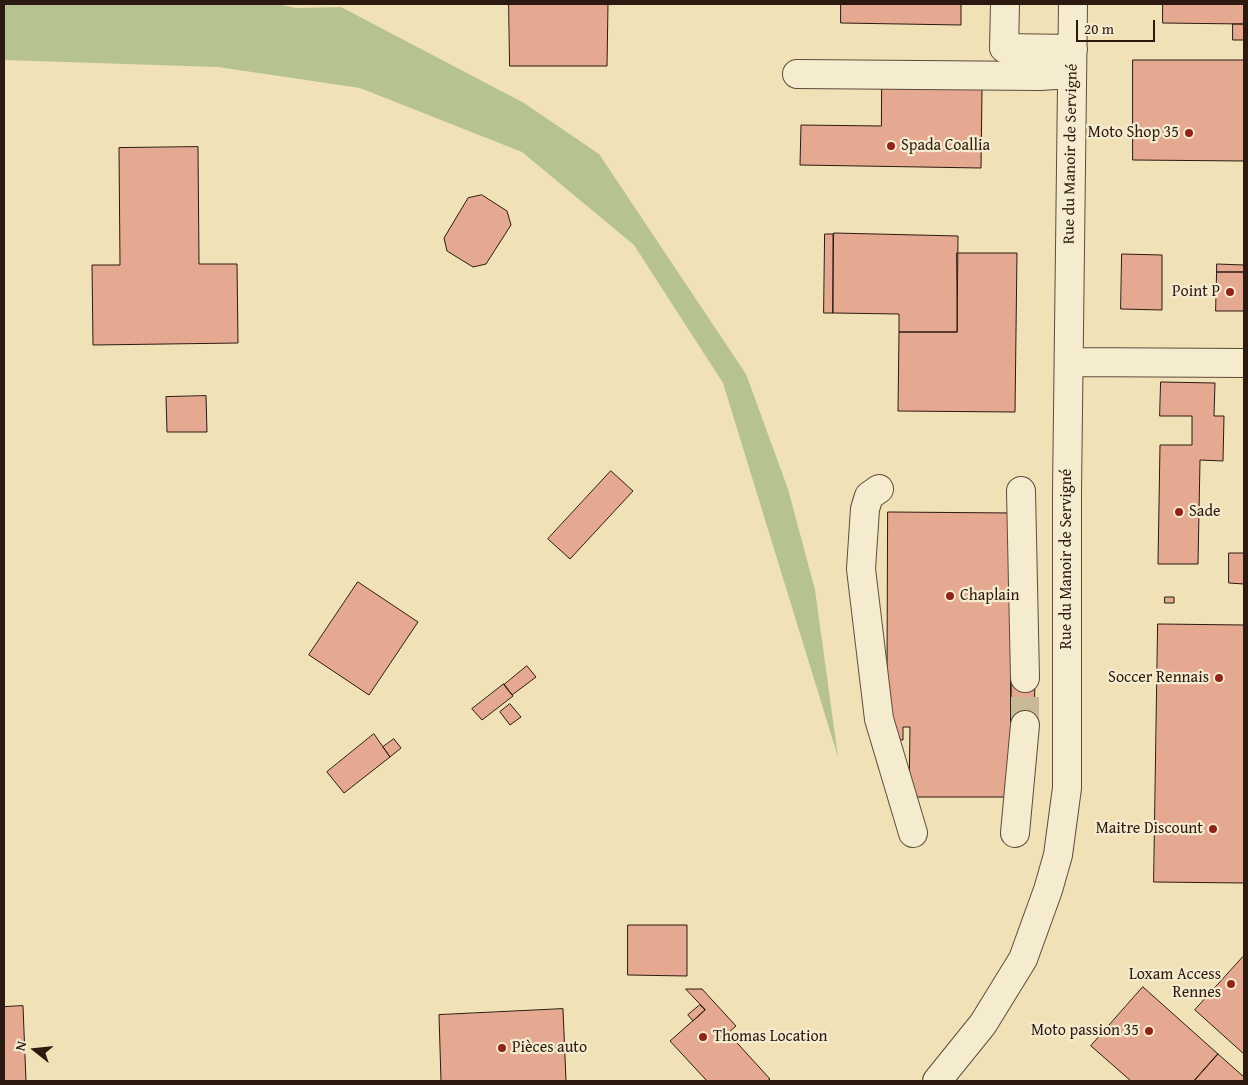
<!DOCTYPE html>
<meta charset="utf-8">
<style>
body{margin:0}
#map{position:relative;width:1248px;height:1085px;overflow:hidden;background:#f0e1b7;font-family:"Gentium Book Plus",serif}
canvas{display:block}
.frame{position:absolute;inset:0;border:5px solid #2c1a11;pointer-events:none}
.north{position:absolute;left:10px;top:1025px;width:50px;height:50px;-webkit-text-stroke:4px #f5ecd0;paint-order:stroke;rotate:286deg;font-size:14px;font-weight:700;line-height:20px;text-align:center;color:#2c1a11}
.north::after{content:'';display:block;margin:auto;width:18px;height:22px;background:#2c1a11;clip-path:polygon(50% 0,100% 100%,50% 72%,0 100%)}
.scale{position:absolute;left:1076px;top:20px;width:79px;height:22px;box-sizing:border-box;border:2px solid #2c1a11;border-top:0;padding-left:6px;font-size:15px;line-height:18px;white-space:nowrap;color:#2c1a11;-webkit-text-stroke:4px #f5ecd0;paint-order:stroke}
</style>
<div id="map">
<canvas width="1248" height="1085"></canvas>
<div class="frame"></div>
<div class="north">N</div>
<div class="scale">20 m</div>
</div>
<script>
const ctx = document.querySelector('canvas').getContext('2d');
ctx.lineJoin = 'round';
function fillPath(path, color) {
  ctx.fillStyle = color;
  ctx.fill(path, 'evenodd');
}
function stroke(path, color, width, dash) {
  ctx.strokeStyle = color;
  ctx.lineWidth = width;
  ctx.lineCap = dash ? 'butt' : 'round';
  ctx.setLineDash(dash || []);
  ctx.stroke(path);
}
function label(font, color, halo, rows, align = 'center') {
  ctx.font = font + ' "Gentium Book Plus",serif';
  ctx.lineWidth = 4.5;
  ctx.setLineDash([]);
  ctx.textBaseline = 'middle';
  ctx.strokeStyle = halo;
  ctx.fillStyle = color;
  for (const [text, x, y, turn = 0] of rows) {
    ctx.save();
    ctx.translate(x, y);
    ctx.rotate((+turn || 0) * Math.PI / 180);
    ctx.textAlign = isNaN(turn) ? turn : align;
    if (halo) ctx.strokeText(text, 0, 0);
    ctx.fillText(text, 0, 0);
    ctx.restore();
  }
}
fillPath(new Path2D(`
 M4 4H277L296 8 341 7 524 103 599 154 746 374 788 489 815 590 838 757 723 383 634 245 522 152 360 88 218 67 4 60Z`), '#b6c391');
const building = new Path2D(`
 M509 4H608L607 66H510Z
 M841 4H961V25L841 23Z
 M1163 4H1244V24L1163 23Z
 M1233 24H1244V40H1233Z
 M1133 60H1244V161L1133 160Z
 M882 87 982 88 981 168 800 165 801 125 881 126Z
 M198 147 199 264H237L238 343 93 345 92 265H120L119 148Z
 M482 195 507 211 511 225 486 264 473 267 447 251 444 238 468 198Z
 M834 233 958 236 957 332H899V314L833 313Z
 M825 234H833V313H824Z
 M957 253H1017L1015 412 898 411 899 332H957Z
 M1122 254 1162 255V310L1121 309Z
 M1217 264 1244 265V272H1217Z
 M1217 272H1244V311H1216Z
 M1161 382 1215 383 1214 416H1224L1223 461 1200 460 1198 564H1158L1160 445H1192V416H1160Z
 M206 396 207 432H167L166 397Z
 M611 471 633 491 570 559 548 539Z
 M888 512 1013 513 1010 797H909L910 727H903V740L894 739 887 702Z
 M1229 553H1244V584L1229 583Z
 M358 582 418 622 369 695 309 655Z
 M1165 597H1174V603H1165Z
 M1158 624 1244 625V883L1154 882Z
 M527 666 536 677 512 695 504 685Z
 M1011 678H1035L1034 725 1011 724Z
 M504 684 513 696 482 720 472 709Z
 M510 704 521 717 510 725 500 712Z
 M374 734 390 757 344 793 327 772Z
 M394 739 401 748 390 757 383 747Z
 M628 925H687V976L628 975Z
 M1243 957 1244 958V1054L1195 1010Z
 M1143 987 1218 1054 1194 1081H1131L1091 1046Z
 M686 989H702L736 1026 728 1033 770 1079 767 1081H707L670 1041 705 1010Z
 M700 1005 705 1010 693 1021 688 1015Z
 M23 1006 26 1081H4V1007Z
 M563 1009 566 1081H441L439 1015Z
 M1218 1054 1244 1077V1081H1194Z`);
fillPath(building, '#e5a890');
stroke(building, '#2c1a11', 1);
stroke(new Path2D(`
 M1025 725V678`), '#c9b996', 28, [28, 14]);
const minor = new Path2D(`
 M1005 4 1004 48 1073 49
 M797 74 1040 76 1072 74
 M1069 362 1244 363
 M879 489 869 496 865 509 861 569 879 719 913 833
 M1021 491 1025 678
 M1015 833 1025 725
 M937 1081 983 1024 1023 959 1048 890 1058 855 1067 788V492L1073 4`);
stroke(minor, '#5d4c3a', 30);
stroke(minor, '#f5ecd0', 28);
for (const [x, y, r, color] of [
 [1189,133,5,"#8f2418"],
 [891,146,5,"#8f2418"],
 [1230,292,5,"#8f2418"],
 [1179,512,5,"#8f2418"],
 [950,596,5,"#8f2418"],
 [1219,678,5,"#8f2418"],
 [1213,829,5,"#8f2418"],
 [1231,984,5,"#8f2418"],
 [1149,1031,5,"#8f2418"],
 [703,1037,5,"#8f2418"],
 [502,1048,5,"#8f2418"]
]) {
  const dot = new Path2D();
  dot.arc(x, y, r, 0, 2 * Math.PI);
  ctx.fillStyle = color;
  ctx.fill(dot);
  stroke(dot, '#f5ecd0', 2);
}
label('16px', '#2c1a11', '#f5ecd0', [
 ["Moto Shop 35",1179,133],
 ["Spada Coallia",901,146,"left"],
 ["Point P",1220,292],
 ["Sade",1189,512,"left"],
 ["Chaplain",960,596,"left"],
 ["Soccer Rennais",1209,678],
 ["Maitre Discount",1203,829],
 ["Loxam Access",1221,975],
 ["Rennes",1221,993],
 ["Moto passion 35",1139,1031],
 ["Thomas Location",713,1037,"left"],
 ["Pièces auto",512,1048,"left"]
], 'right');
label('16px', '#2c1a11', '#f5ecd0', [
 ["Rue du Manoir de Servigné",1071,154,-89],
 ["Rue du Manoir de Servigné",1067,559,-90]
]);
</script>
